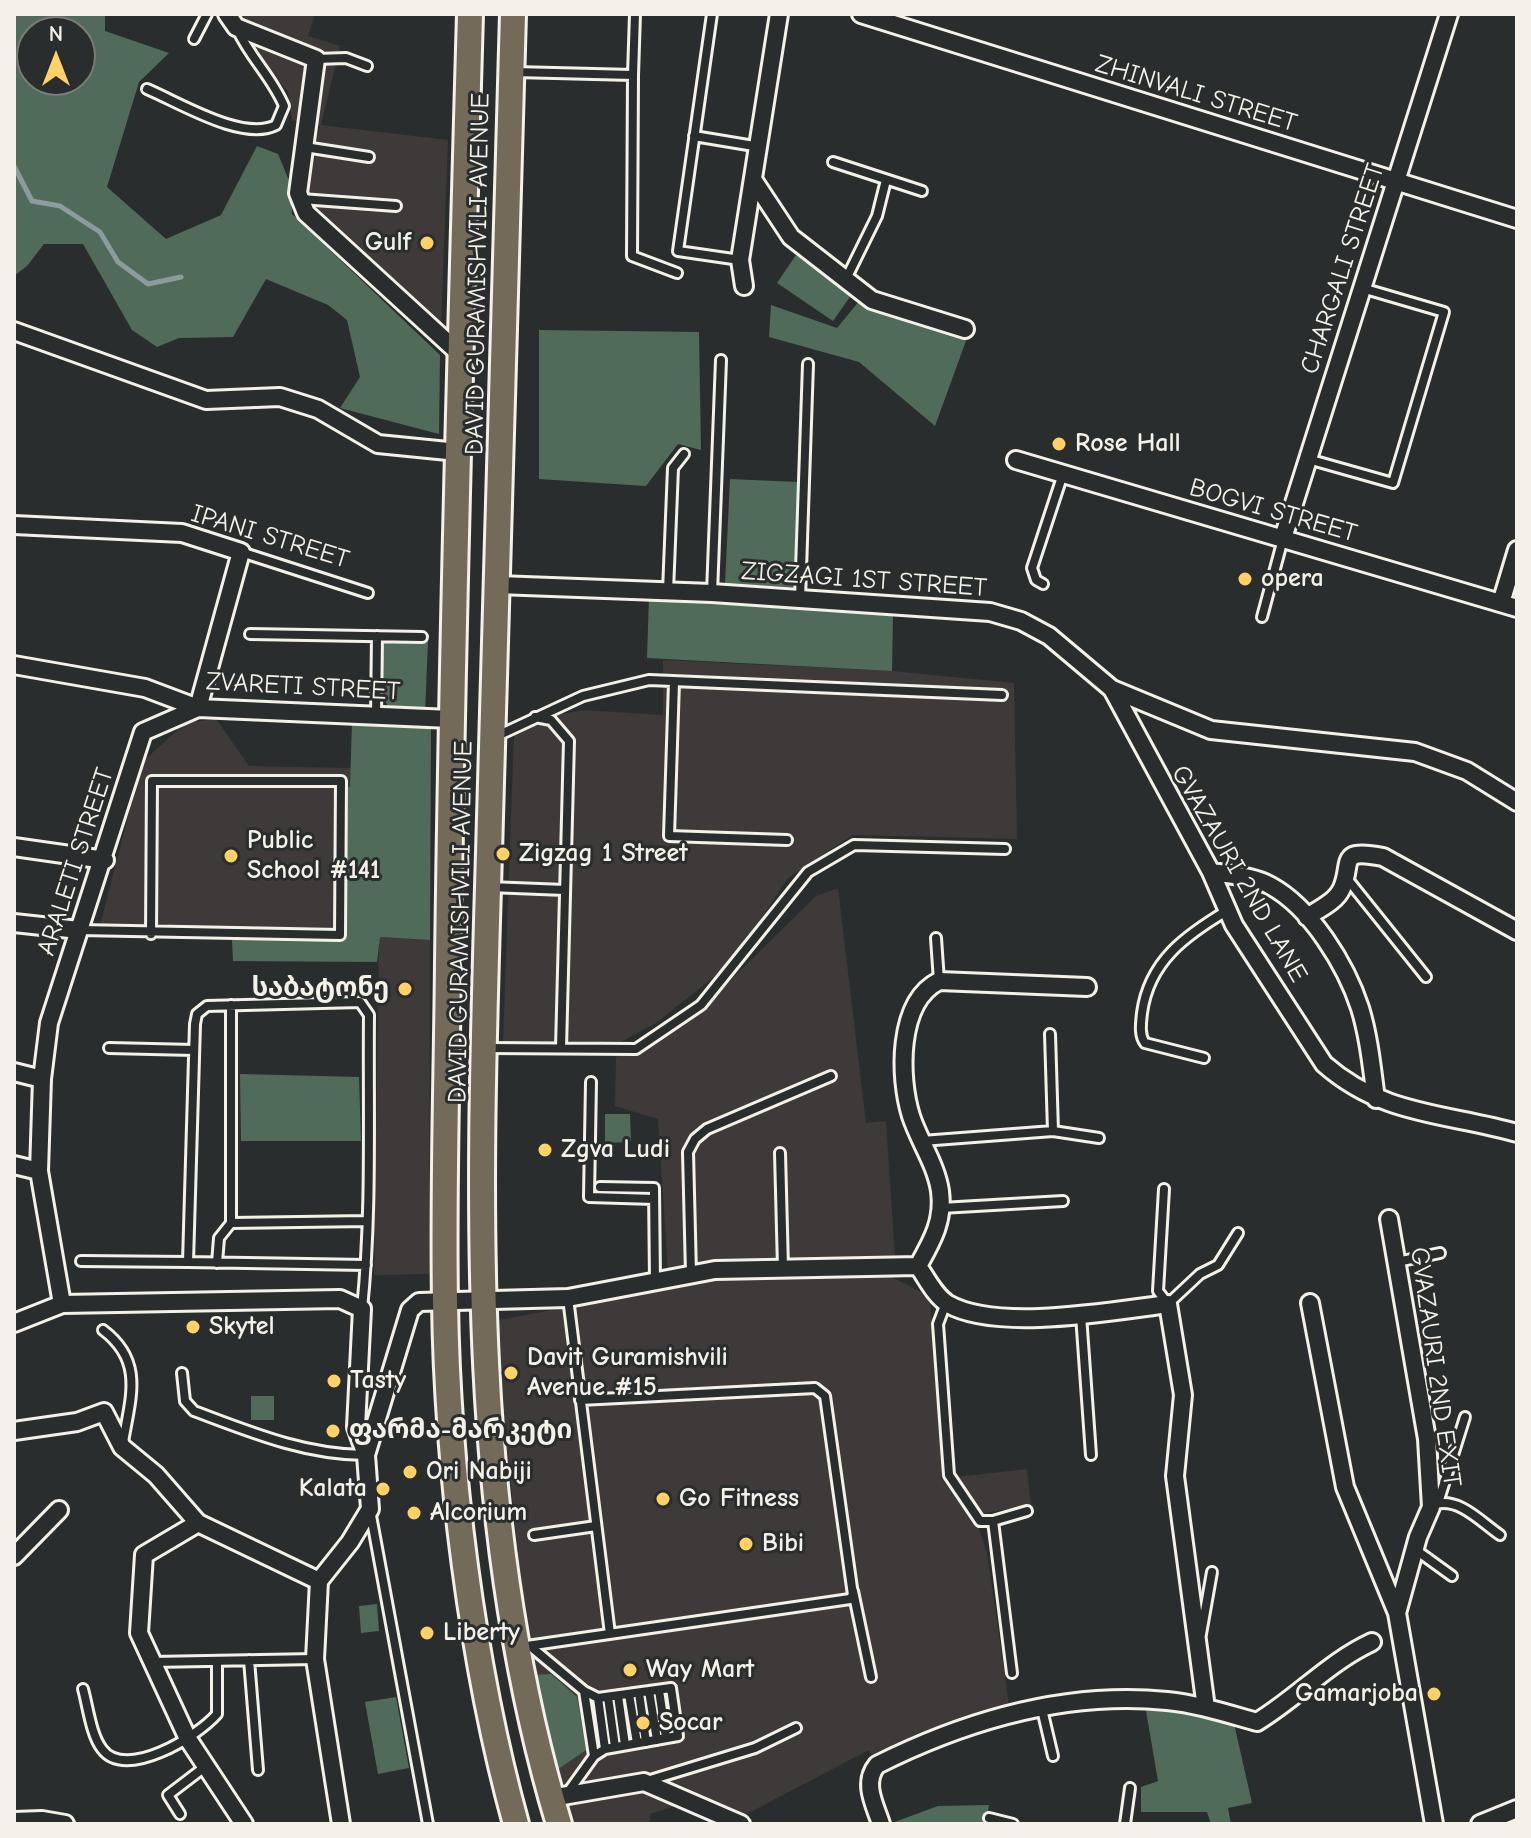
<!DOCTYPE html>
<meta charset="utf-8">
<style>
body{margin:0}
#map{position:relative;width:1531px;height:1838px;overflow:hidden;background:#2a2d2e;font-family:"Comic Neue",sans-serif}
canvas{display:block}
.frame{position:absolute;inset:0;border:16px solid #f4f1e8;pointer-events:none}
.north{position:absolute;left:16px;top:16px;width:80px;height:80px;box-sizing:border-box;background:#2a2d2e;border:2px solid #7b7b78;border-radius:50%;rotate:0deg;font-size:22px;font-weight:700;line-height:32px;text-align:center;color:#f4f1e8}
.north::after{content:'';display:block;margin:auto;width:28px;height:36px;background:#ffd166;clip-path:polygon(50% 0,100% 100%,50% 72%,0 100%)}
</style>
<div id="map">
<canvas width="1531" height="1838"></canvas>
<div class="frame"></div>
<div class="north">N</div>
</div>
<script>
const ctx = document.querySelector('canvas').getContext('2d');
ctx.lineJoin = 'round';
function fillPath(path, color) {
  ctx.fillStyle = color;
  ctx.fill(path, 'evenodd');
}
function stroke(path, color, width, dash) {
  ctx.strokeStyle = color;
  ctx.lineWidth = width;
  ctx.lineCap = dash ? 'butt' : 'round';
  ctx.setLineDash(dash || []);
  ctx.stroke(path);
}
function label(font, color, halo, rows, align = 'center') {
  ctx.font = font + ' "Comic Neue","Noto Sans Georgian",sans-serif';
  ctx.lineWidth = 6;
  ctx.setLineDash([]);
  ctx.textBaseline = 'middle';
  ctx.strokeStyle = halo;
  ctx.fillStyle = color;
  for (const [text, x, y, turn = 0] of rows) {
    ctx.save();
    ctx.translate(x, y);
    ctx.rotate((+turn || 0) * Math.PI / 180);
    ctx.textAlign = isNaN(turn) ? turn : align;
    if (halo) ctx.strokeText(text, 0, 0);
    ctx.fillText(text, 0, 0);
    ctx.restore();
  }
}
fillPath(new Path2D(`
 M229 14H315L308 36 340 46 321 125 448 140 441 328 319 225 303 184 320 126 292 120 288 91 260 60Z
 M663 660 892 671 1014 683 1017 839 852 835 787 879 734 961 656 1023 617 1044 503 1042 514 734 544 717 584 710 663 715Z
 M216 719 249 766 351 768 350 787H344V928L100 925 142 762 186 723Z
 M838 888 866 1123 886 1121 895 1257 709 1262 668 1271 658 1119 615 1106 616 1057 691 1019 816 896Z
 M379 937 430 940 429 1274 374 1275Z
 M890 1276 930 1297 942 1479 978 1526 987 1553 1010 1711 875 1762 869 1750 739 1818 682 1804 650 1814V1824H565L528 1652 494 1321 714 1279Z
 M1027 1469 1031 1505 981 1514 957 1477Z`), '#3d3a39');
fillPath(new Path2D(`
 M14 14H105V31L169 53 139 82 107 187 166 239 221 215 257 146 278 154 290 183 292 214 440 355 439 434 340 408 360 377 347 320 328 305 266 279 233 337 179 338 157 347 132 330 83 244H44L27 266 14 276ZM32 32H80V80H32Z
 M796 255 852 294 833 321 777 283Z
 M860 300 967 338 935 426 859 362 769 337 771 305 837 328Z
 M539 330 699 332 701 450 678 444 646 486 539 479Z
 M730 479 798 482 794 587 725 584Z
 M649 597 893 614 892 671 647 658Z
 M383 640 428 641 425 714 390 711 382 694Z
 M352 722 431 726 430 940 380 937 377 962 233 961 232 940 344 939 343 787H350Z
 M240 1074 359 1077 361 1141H241Z
 M605 1114H630L631 1142 605 1143Z
 M251 1396H274V1420H251Z
 M377 1604 379 1631 361 1633 359 1606Z
 M551 1674 577 1697 586 1750 557 1770 534 1675Z
 M396 1697 409 1768 378 1774 365 1702Z
 M1144 1699 1233 1719 1252 1803 1228 1808 1231 1824H1211L1207 1812H1141V1787L1158 1781Z
 M989 1805 986 1824H889L938 1806Z`), '#506b5a');
stroke(new Path2D(`
 M14 166 32 201 60 206 100 232 118 262 148 284 181 277`), '#8c9c9d', 5);
const service = new Path2D(`
 M712 14 678 251 740 260
 M194 39 207 14
 M316 59 346 58 367 66
 M515 72 633 75 632 256 677 273
 M633 75 635 14
 M147 89C180 103 243 142 276 125L284 106C272 77 251 59 237 29
 M694 136 760 147
 M305 147 369 157
 M833 162 922 191
 M301 199 396 206
 M846 279 877 216 886 180
 M1308 459 1393 483 1444 312 1362 288
 M241 552 368 593
 M1043 584 1036 580 1032 568 1063 474
 M668 591 673 468 684 454
 M712 593 721 360
 M800 599 808 364
 M1262 617 1283 539
 M250 634 422 637
 M674 682 669 836 787 840
 M376 716 377 636
 M535 717 551 720 569 741 561 1048
 M497 736 583 696 649 680 1002 695
 M1345 876 1426 977
 M489 887 565 890
 M79 930 340 935 341 781H152L151 934
 M936 938 939 981
 M231 1005V1223
 M109 1048 194 1050
 M486 1048 636 1049 701 1005 808 872 854 845 1005 849
 M1204 1058 1145 1043C1139 1035 1141 1023 1142 1013 1149 961 1186 935 1228 910
 M591 1082 589 1197 654 1199
 M1053 1131 1099 1138
 M922 1141 1053 1131 1050 1034
 M780 1153 783 1268
 M600 1187 654 1188 655 1281
 M1164 1189 1158 1291 1168 1304 1200 1274 1218 1265 1238 1233
 M941 1208 1063 1201
 M81 1261 188 1262
 M1397 1262 1440 1253
 M217 1263 219 1238 231 1223 367 1221
 M691 1274 688 1152 695 1139 707 1129 831 1076
 M568 1298 610 1634
 M946 1303 938 1324 949 1475 980 1521H993L1012 1673
 M362 1309C372 1212 368 1113 369 1015L360 1002 207 1006 197 1014 195 1024 188 1262 366 1265
 M1081 1315 1091 1455
 M103 1330C144 1361 131 1396 123 1442
 M182 1373 185 1401 194 1411C250 1432 305 1455 365 1455
 M1438 1503 1465 1417
 M1436 1504C1460 1498 1481 1522 1500 1535
 M370 1510 428 1824
 M993 1521 1027 1511
 M534 1535 596 1526
 M1416 1550 1452 1576
 M853 1591 871 1677
 M1201 1634 1212 1572
 M530 1646 584 1691 594 1756 566 1795
 M520 1647 850 1599 853 1595 825 1396 815 1388 580 1400
 M249 1660 258 1770
 M152 1662 315 1659
 M83 1689C88 1707 91 1735 102 1749 125 1781 197 1737 217 1714V1662
 M659 1690 666 1738
 M584 1691 598 1698 671 1688 678 1736 605 1749 594 1756
 M649 1691 657 1740
 M639 1693 646 1742
 M629 1694 637 1743
 M618 1696 625 1745
 M608 1697 615 1747
 M598 1698 605 1749
 M1041 1705 1053 1756
 M647 1781 755 1748 796 1728
 M180 1814 168 1795 206 1766
 M989 1818 1013 1824
 M1125 1824 1130 1788`);
const minor = new Path2D(`
 M227 14 236 27 316 59 298 193 306 213 461 355
 M861 14 1517 219
 M754 181 791 237 872 300 965 329
 M744 286 740 260 779 14
 M14 331 206 400 280 397 318 409 378 444 458 452
 M1016 460 1517 608
 M14 525 182 533 241 552 198 708 143 732 49 1023 42 1079 39 1171 62 1304
 M1283 538 1449 14
 M498 585 712 593 990 612 1021 621 1049 636 1112 689 1211 730 1415 752 1467 771 1517 802
 M1501 603 1517 550
 M14 665 145 688 198 708 451 719
 M1112 689 1211 872 1234 925 1324 1064C1383 1116 1446 1113 1517 1133
 M14 847 105 860
 M1211 872C1231 875 1253 876 1271 886 1311 908 1346 965 1360 1008 1369 1037 1372 1069 1376 1099
 M1307 917C1319 909 1336 902 1342 888 1353 862 1337 848 1383 857L1517 931
 M14 923 79 930
 M14 1072 42 1079
 M14 1165 39 1171
 M1389 1219 1427 1439 1431 1507 1418 1537 1397 1613
 M918 1266C932 1241 944 1221 940 1191 936 1164 919 1141 911 1116 899 1078 897 1002 939 981L1087 987
 M1310 1303 1345 1487 1397 1613 1434 1824
 M14 1323 62 1304 340 1299 362 1309 356 1427 366 1455
 M14 1431 77 1422 104 1412 122 1447 156 1475 198 1523
 M14 1556 59 1510
 M551 1798 644 1782 741 1824
 M14 1821 42 1820 65 1824
 M244 1824 188 1739 139 1633 144 1555 198 1523 319 1581
 M341 1824 315 1659 319 1581 350 1542 370 1509 366 1455 410 1310 419 1302 568 1298 715 1270 918 1266C927 1279 935 1296 948 1304 997 1332 1112 1311 1168 1304L1183 1395 1175 1476 1206 1708
 M881 1824C875 1805 862 1783 877 1765 967 1720 1065 1691 1167 1701 1198 1704 1228 1714 1257 1722 1298 1697 1329 1662 1372 1642
 M1480 1824 1517 1809`);
const primary = new Path2D(`
 M470 14C461 330 452 646 448 963 447 1075 443 1188 445 1301 447 1465 472 1665 516 1824
 M513 14C503 282 498 550 490 817 481 1151 461 1500 559 1824`);
stroke(service, '#f4f1e8', 14);
stroke(minor, '#f4f1e8', 22);
stroke(primary, '#f4f1e8', 30);
stroke(service, '#2a2d2e', 8);
stroke(minor, '#2a2d2e', 16);
stroke(primary, '#746a5a', 24);
for (const [x, y, r, color] of [
 [427,243,8,"#ffd166"],
 [1059,444,8,"#ffd166"],
 [1245,579,8,"#ffd166"],
 [503,854,8,"#ffd166"],
 [231,856,8,"#ffd166"],
 [405,989,8,"#ffd166"],
 [545,1150,8,"#ffd166"],
 [193,1327,8,"#ffd166"],
 [511,1373,8,"#ffd166"],
 [334,1381,8,"#ffd166"],
 [333,1431,8,"#ffd166"],
 [410,1472,8,"#ffd166"],
 [383,1489,8,"#ffd166"],
 [663,1499,8,"#ffd166"],
 [414,1513,8,"#ffd166"],
 [746,1544,8,"#ffd166"],
 [427,1633,8,"#ffd166"],
 [630,1670,8,"#ffd166"],
 [1434,1694,8,"#ffd166"],
 [643,1723,8,"#ffd166"]
]) {
  const dot = new Path2D();
  dot.arc(x, y, r, 0, 2 * Math.PI);
  ctx.fillStyle = color;
  ctx.fill(dot);
  stroke(dot, '#2a2d2e', 3);
}
label('26px', '#f4f1e8', '#2a2d2e', [
 ["ZHINVALI STREET",1196,94,17],
 ["CHARGALI STREET",1343,269,-72],
 ["DAVID GURAMISHVILI AVENUE",478,274,-89],
 ["BOGVI STREET",1273,511,16],
 ["IPANI STREET",270,537,17],
 ["ZIGZAGI 1ST STREET",864,580,4],
 ["ZVARETI STREET",303,687,3],
 ["ARALETI STREET",76,862,-72],
 ["GVAZAURI 2ND LANE",1239,874,60],
 ["DAVID GURAMISHVILI AVENUE",461,922,-89],
 ["GVAZAURI 2ND EXIT",1435,1367,82]
]);
label('bold 26px', '#f4f1e8', '#2a2d2e', [
 ["Gulf",411,243,"right"],
 ["Rose Hall",1075,444],
 ["opera",1261,579],
 ["Public",247,841],
 ["School #141",247,871],
 ["Zigzag 1 Street",519,854],
 ["საბატონე",389,989,"right"],
 ["Zgva Ludi",561,1150],
 ["Skytel",209,1327],
 ["Davit Guramishvili",527,1358],
 ["Avenue #15",527,1388],
 ["Tasty",350,1381],
 ["ფარმა-მარკეტი",349,1431],
 ["Ori Nabiji",426,1472],
 ["Kalata",367,1489,"right"],
 ["Go Fitness",679,1499],
 ["Alcorium",430,1513],
 ["Bibi",762,1544],
 ["Liberty",443,1633],
 ["Way Mart",646,1670],
 ["Gamarjoba",1418,1694,"right"],
 ["Socar",659,1723]
], 'left');
</script>
